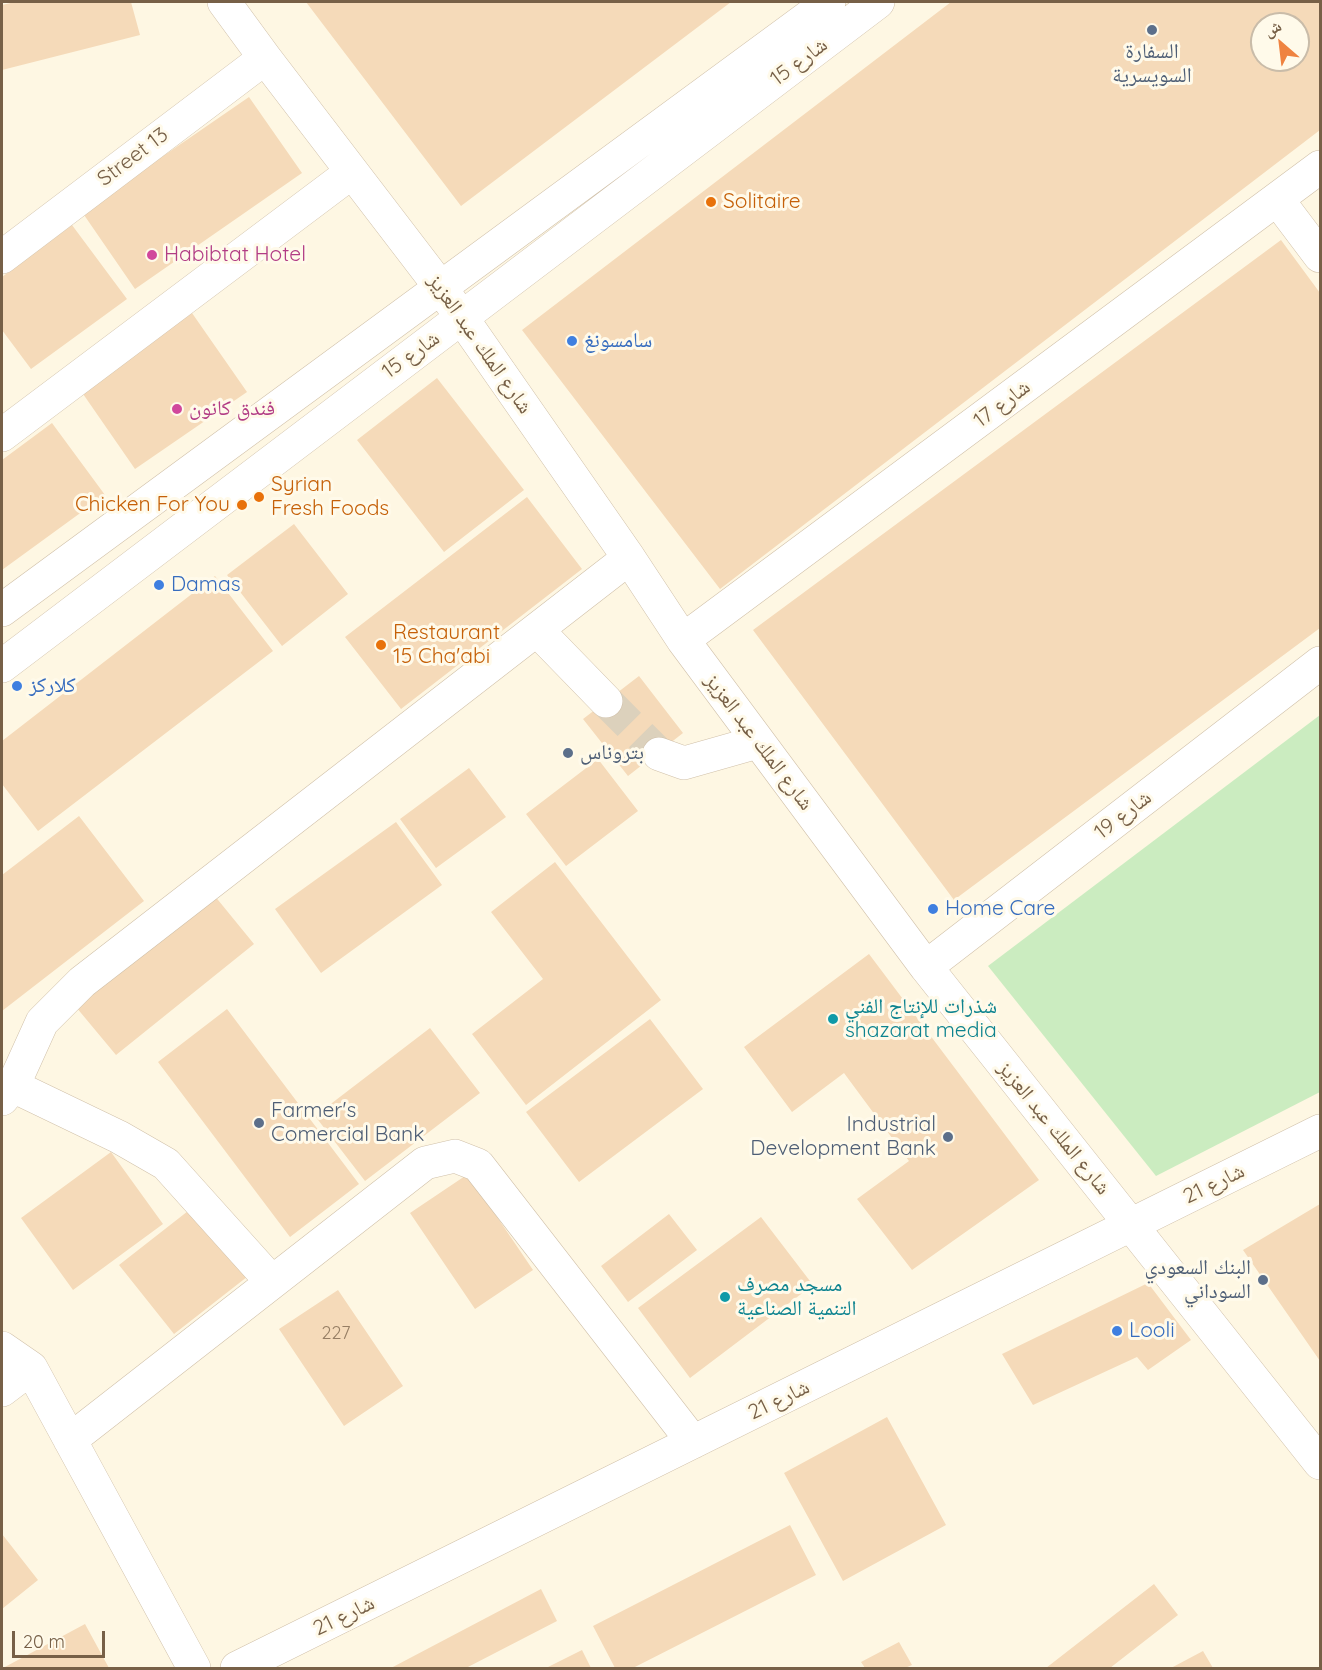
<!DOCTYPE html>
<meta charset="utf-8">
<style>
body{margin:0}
#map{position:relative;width:1322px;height:1670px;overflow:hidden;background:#fef7e3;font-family:Quicksand,"Noto Naskh Arabic",sans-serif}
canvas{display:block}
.frame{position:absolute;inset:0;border:3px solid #776047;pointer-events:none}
.north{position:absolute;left:1250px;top:12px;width:60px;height:60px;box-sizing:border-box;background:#fffaea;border:2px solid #c9bca9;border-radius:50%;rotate:332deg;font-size:16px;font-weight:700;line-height:24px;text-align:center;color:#776047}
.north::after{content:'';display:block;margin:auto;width:21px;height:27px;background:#ef8340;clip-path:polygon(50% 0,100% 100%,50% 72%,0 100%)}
.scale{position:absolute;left:12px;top:1631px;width:93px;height:27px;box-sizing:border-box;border:3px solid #776047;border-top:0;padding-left:8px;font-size:18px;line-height:21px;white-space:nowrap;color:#776047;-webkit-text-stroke:4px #fffaea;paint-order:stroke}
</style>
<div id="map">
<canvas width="1322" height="1670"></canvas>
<div class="frame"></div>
<div class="north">ش</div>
<div class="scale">20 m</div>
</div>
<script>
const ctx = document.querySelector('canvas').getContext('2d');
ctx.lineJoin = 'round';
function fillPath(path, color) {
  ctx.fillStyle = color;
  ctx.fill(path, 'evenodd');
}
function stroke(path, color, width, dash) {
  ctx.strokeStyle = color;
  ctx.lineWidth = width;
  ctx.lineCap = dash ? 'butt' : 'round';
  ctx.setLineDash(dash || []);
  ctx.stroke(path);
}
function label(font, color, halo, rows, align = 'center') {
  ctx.font = font + ' Quicksand,"Noto Naskh Arabic",sans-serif';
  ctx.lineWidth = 6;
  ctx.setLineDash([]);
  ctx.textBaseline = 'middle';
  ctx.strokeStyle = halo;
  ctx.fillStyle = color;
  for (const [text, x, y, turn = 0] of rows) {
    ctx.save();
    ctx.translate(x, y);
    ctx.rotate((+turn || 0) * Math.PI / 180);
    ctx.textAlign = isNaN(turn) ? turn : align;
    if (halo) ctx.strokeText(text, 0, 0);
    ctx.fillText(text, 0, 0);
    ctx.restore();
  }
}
fillPath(new Path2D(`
 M1320 715V1092L1156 1176 988 966Z`), '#cbecc0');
fillPath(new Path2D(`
 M15 2H131L140 35 2 70V5Z
 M306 2H731L461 206Z
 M951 2H1320V130L720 589 522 330ZM1262 24H1298V60H1262Z
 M249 97 302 173 135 289 82 212Z
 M72 225 127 299 31 369 2 330V277Z
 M1281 240 1320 293V628L954 900 753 630Z
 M192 313 247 392 135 469 81 391Z
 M437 378 524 490 444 552 357 440Z
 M52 423 105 495 2 570V460Z
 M527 497 582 569 401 709 345 637Z
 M294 524 348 594 282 646 227 575Z
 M215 576 273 651 38 831 2 784V741Z
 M639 676 683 733 628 776 583 719Z
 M598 759 638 811 566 866 526 814Z
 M469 768 506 817 436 868 400 819Z
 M79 816 144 901 2 1011V875Z
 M396 822 442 885 321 973 275 909Z
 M555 862 661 1000 526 1105 472 1034 543 979 491 912Z
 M214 895 254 944 116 1055 76 1007Z
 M869 954 1039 1180 912 1270 857 1199 909 1161 844 1073 792 1112 744 1047Z
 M227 1009 359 1184 290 1237 158 1062Z
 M650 1019 703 1089 579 1182 526 1112Z
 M430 1028 480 1093 365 1181 315 1116Z
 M111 1152 163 1224 73 1290 21 1218Z
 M468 1174 533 1270 475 1309 410 1213Z
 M197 1204 252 1273 174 1334 119 1265Z
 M1320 1204V1361L1243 1250Z
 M669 1214 697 1250 628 1302 601 1266Z
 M761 1217 813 1285 690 1378 638 1308Z
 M1148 1283 1191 1340 1148 1370 1137 1357 1033 1405 1002 1354Z
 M338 1290 403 1386 344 1426 279 1329Z
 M887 1417 946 1525 843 1581 784 1473Z
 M790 1525 816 1575 633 1668H615L593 1626Z
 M2 1534 38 1580 2 1609Z
 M1154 1584 1178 1615 1110 1668H1046Z
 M541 1589 557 1621 466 1668H391Z
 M85 1624 109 1668H3Z
 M899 1642 912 1665 905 1668H865L861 1662Z
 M582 1650 591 1668H546Z
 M1203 1651 1213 1668H1171Z`), '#f5dab9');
stroke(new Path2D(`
 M606 701 659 754`), '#dcd1bc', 33, [33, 16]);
const minor = new Path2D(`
 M224 2 265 58 441 288 629 558 683 640 926 967 1320 1463
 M1277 199 1320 256
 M2 257 265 58
 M2 435 352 172
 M2 610 829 2
 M537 630 606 701
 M683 640 1320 167
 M2 666C293 444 587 224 878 2
 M659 754 684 763 758 742
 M926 967 1320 663
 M13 1086 119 1137 166 1164 272 1282
 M2 1099 13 1086 42 1022 82 982 629 558
 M2 1348 31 1368 194 1668
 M2 1390 31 1368
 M70 1440 425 1163 455 1156 478 1165 693 1442
 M237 1668 1320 1131`);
stroke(minor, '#d0c0a9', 34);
stroke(minor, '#fff', 33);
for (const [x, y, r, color] of [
 [1152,30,6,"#5c6f8a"],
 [711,202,6,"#e8710a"],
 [152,255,6,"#d1479c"],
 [572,341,6,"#3f7fe0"],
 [177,409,6,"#d1479c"],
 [259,497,6,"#e8710a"],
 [242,505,6,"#e8710a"],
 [159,585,6,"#3f7fe0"],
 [381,645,6,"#e8710a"],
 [17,686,6,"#3f7fe0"],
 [568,753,6,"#5c6f8a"],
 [933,909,6,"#3f7fe0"],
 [833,1019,6,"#0f9aa8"],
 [259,1123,6,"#5c6f8a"],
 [948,1137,6,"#5c6f8a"],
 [1263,1280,6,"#5c6f8a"],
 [725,1297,6,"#0f9aa8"],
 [1117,1331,6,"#3f7fe0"]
]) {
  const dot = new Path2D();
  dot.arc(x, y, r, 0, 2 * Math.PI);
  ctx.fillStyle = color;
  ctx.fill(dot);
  stroke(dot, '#fffaea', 2);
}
label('18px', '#967e64', null, [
 ["227",336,1334]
]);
label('21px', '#4e5e75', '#fffaea', [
 ["السفارة",1152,52,"center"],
 ["السويسرية",1152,76,"center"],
 ["بتروناس",580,753],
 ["Farmer's",271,1111],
 ["Comercial Bank",271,1135],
 ["Industrial",936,1125,"right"],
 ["Development Bank",936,1149,"right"],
 ["البنك السعودي",1251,1268,"right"],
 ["السوداني",1251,1292,"right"]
], 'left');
label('21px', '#776047', '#fffaea', [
 ["شارع 15",799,62,-37],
 ["Street 13",133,157,-37],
 ["شارع الملك عبد العزيز",480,344,55],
 ["شارع 15",411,355,-36],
 ["شارع 17",1002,404,-37],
 ["شارع الملك عبد العزيز",759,742,53],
 ["شارع 19",1123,815,-38],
 ["شارع الملك عبد العزيز",1054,1128,51],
 ["شارع 21",1214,1184,-26],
 ["شارع 21",779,1400,-26],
 ["شارع 21",344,1616,-26]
]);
label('21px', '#c56008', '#fffaea', [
 ["Solitaire",723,202],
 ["Syrian",271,485],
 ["Fresh Foods",271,509],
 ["Chicken For You",230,505,"right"],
 ["Restaurant",393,633],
 ["15 Cha'abi",393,657]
], 'left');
label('21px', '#b23c85', '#fffaea', [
 ["Habibtat Hotel",164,255],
 ["فندق كانون",189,409]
], 'left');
label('21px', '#366cbe', '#fffaea', [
 ["سامسونغ",584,341],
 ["Damas",171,585],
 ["كلاركز",29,686],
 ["Home Care",945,909],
 ["Looli",1129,1331]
], 'left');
label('21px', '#0d838f', '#fffaea', [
 ["شذرات للإنتاج الفني",845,1007],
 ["shazarat media",845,1031],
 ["مسجد مصرف",737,1285],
 ["التنمية الصناعية",737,1309]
], 'left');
</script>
